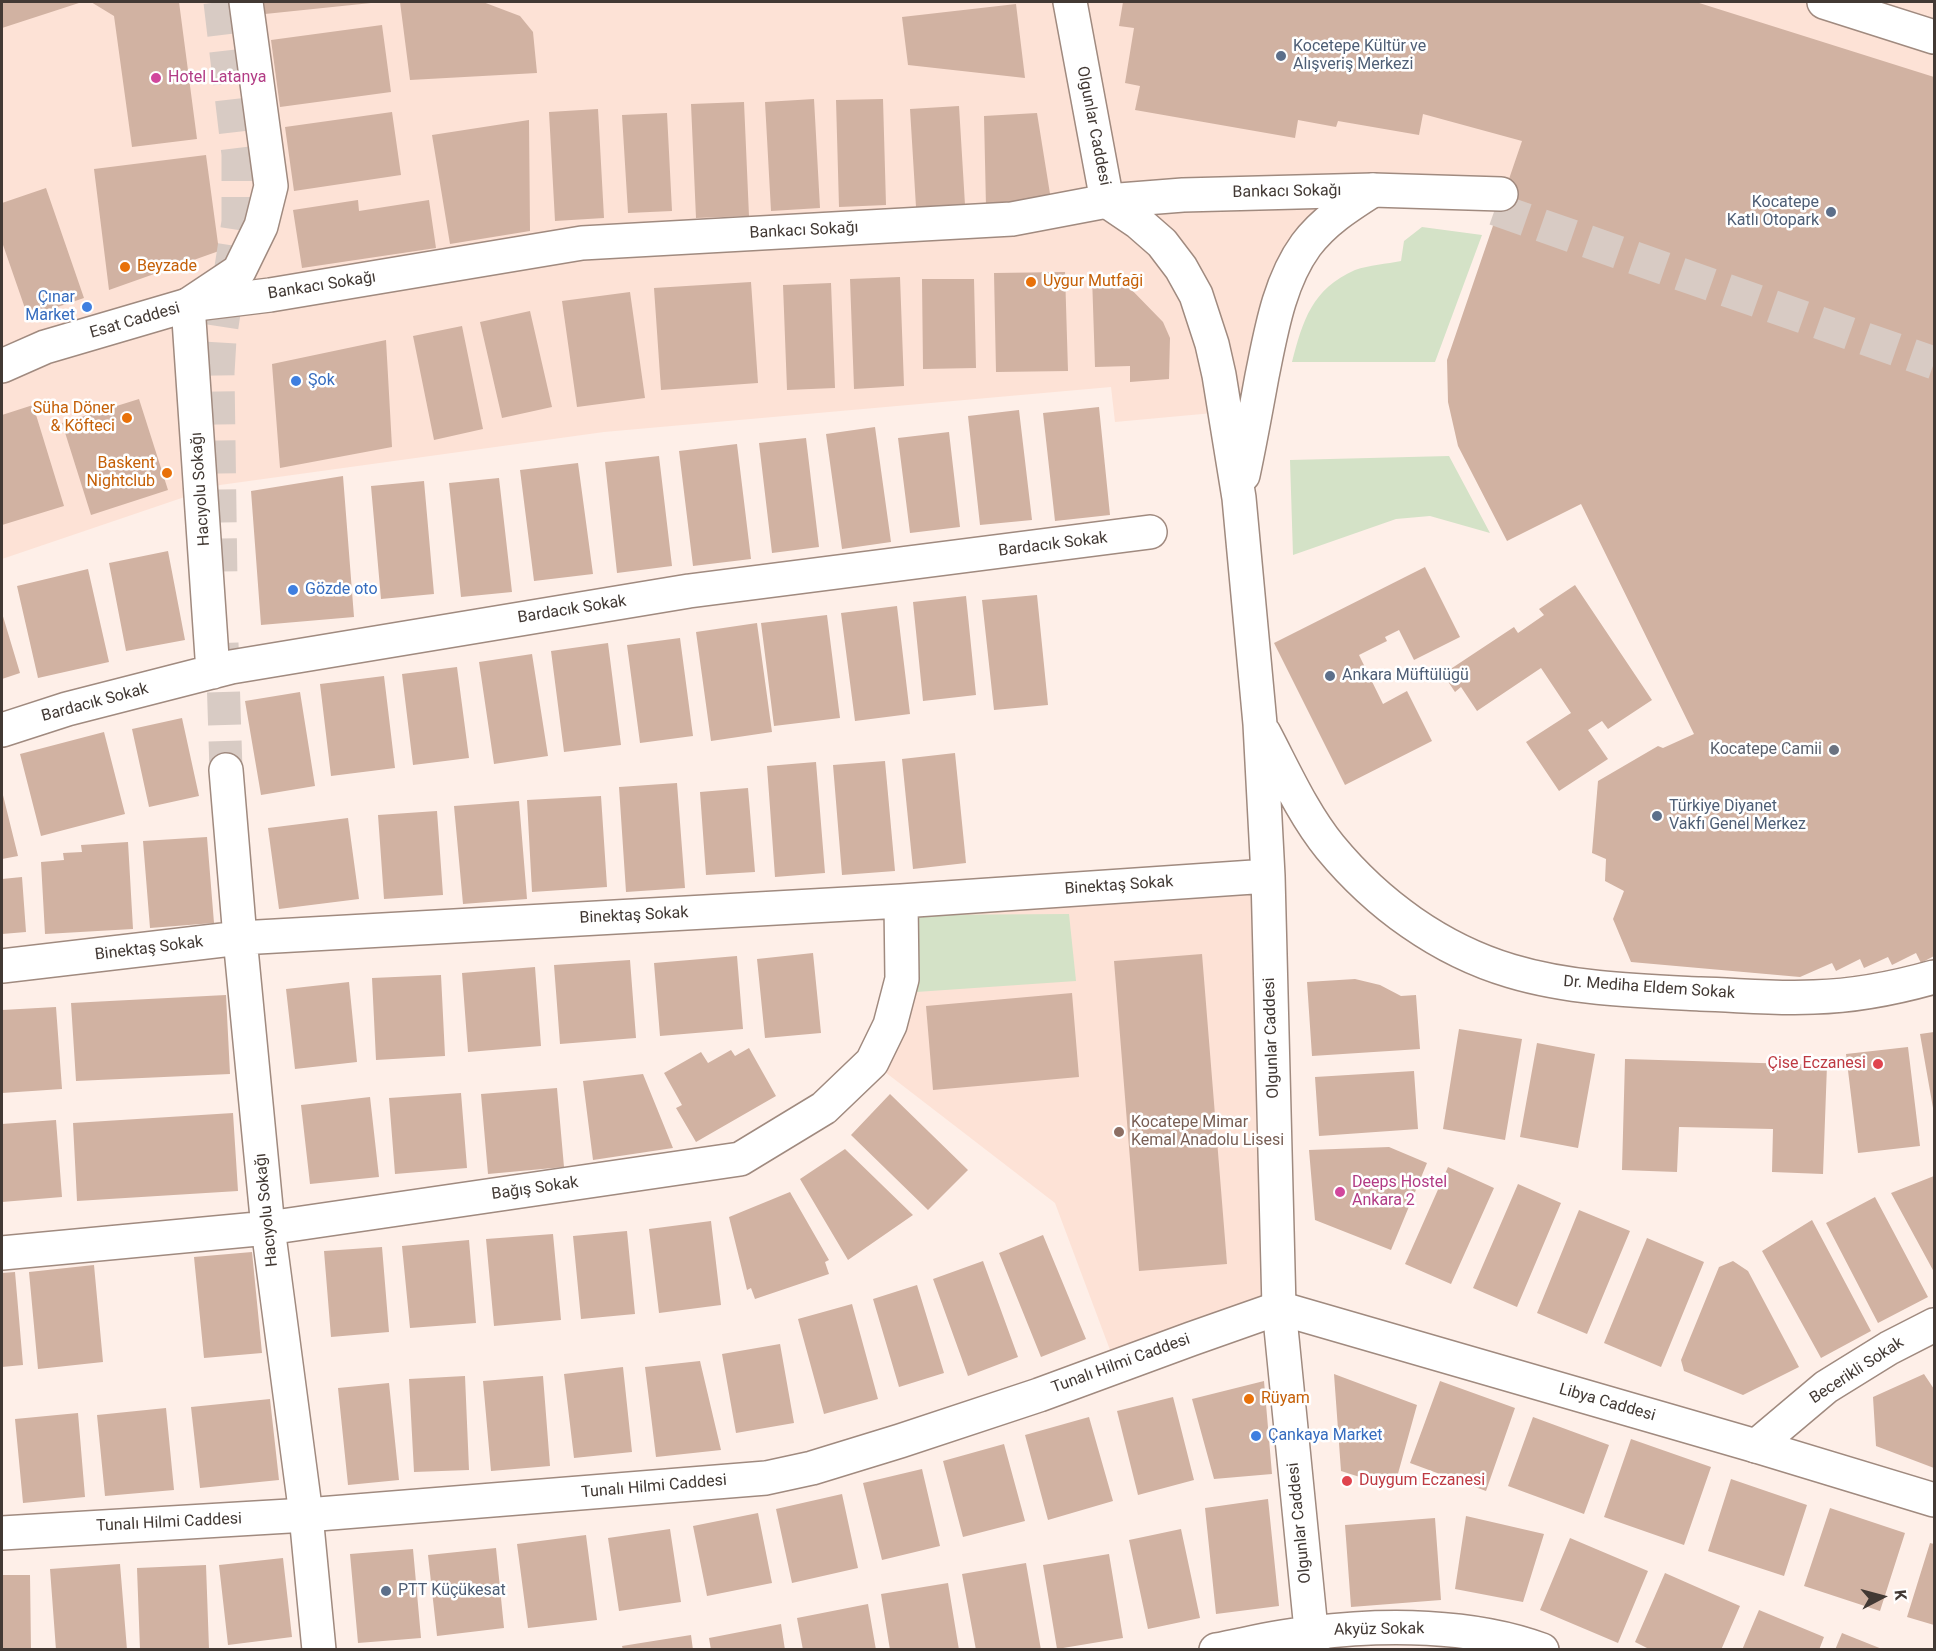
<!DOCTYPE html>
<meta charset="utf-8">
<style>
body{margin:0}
#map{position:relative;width:1936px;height:1651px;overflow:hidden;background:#feefe8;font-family:Roboto,sans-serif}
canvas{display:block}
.frame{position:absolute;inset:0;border:3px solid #423934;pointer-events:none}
.north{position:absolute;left:1852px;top:1567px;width:60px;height:60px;-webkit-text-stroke:4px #fff;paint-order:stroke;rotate:84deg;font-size:16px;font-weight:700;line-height:24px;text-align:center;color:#423934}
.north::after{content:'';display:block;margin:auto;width:21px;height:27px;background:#423934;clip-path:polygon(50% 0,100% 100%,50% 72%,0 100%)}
</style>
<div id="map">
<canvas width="1936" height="1651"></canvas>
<div class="frame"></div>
<div class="north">K</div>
</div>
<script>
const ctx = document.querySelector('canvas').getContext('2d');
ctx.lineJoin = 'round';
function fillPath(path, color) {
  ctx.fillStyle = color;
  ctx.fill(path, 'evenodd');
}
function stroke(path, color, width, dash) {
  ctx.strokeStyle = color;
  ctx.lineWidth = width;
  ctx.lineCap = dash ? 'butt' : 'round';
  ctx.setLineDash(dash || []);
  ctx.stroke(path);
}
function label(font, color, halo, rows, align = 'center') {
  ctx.font = font + ' Roboto,sans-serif';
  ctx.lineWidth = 5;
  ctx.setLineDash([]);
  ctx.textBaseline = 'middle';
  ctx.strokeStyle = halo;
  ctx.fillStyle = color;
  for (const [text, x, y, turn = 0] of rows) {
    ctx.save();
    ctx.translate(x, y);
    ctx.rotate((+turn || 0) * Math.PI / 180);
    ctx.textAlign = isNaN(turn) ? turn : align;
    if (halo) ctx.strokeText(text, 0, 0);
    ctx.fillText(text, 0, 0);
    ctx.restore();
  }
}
fillPath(new Path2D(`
 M2 2H1934V363L1495 209 1374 190 1324 225 1257 403 1224 412 1115 422 1111 387 604 432 220 485 2 559Z
 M1268 876 1279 1308 1116 1366 1055 1203 872 1062 901 901Z`), '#fde2d6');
fillPath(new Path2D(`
 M1422 227 1482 235 1435 362H1292C1303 320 1312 289 1355 270 1369 265 1387 264 1401 261L1404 241Z
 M1449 456 1490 533 1430 516 1396 519 1293 555 1290 460Z
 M1069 914 1076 981 916 992 911 915Z`), '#d4e2c7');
fillPath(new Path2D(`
 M2 2H82L2 28Z
 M91 2H179L197 139 132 147 114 16Z
 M264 2H371V3L265 14Z
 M400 2H483L520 16 533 32 537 73 410 80Z
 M1123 2H1696L1934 77V956L1921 963 1916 953 1892 965 1888 957 1864 968 1860 959 1836 971 1832 963 1800 977 1631 962 1613 919 1624 891 1605 881 1606 859 1592 853 1598 781 1658 746 1663 748 1694 734 1581 504 1507 541 1458 446 1448 402 1447 360 1522 141 1423 114 1419 135 1338 121 1336 127 1298 120 1295 138 1135 110 1140 86 1125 83 1134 28 1119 26Z
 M1016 4 1025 78 908 65 902 17Z
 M382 25 391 92 280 107 271 40Z
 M814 99 820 208 771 211 765 102Z
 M883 99 886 205 839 207 836 100Z
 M744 102 749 216 696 218 691 104Z
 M959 106 965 205 916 207 910 109Z
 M598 109 604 218 555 221 549 112Z
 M392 112 401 175 294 191 285 127Z
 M667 113 672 211 628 213 622 115Z
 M1037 113 1051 200 986 207 984 116Z
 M529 120 530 231 450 244 432 135Z
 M206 155 219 251 109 290 94 169Z
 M46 188 84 298 28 317 2 242V203Z
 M358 200 359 211 429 200 436 248 302 268 293 210Z
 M1065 272 1068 371 996 372 994 273Z
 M1092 276 1125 283 1163 322 1170 338 1169 379 1130 382V366L1095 367Z
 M900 277 904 386 854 389 850 279Z
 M922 279H974L976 368 923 369Z
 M751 282 758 383 661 390 654 288Z
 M831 283 835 388 787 390 783 285Z
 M630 292 645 398 577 407 562 301Z
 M530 311 552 407 502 418 480 322Z
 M462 326 483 429 434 440 413 336Z
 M386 340 392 447 280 468 272 364Z
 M139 399 168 490 91 515 62 423Z
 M33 405 64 506 2 525V415Z
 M1099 407 1110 515 1055 521 1043 413Z
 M1019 410 1032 520 980 525 968 416Z
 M875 427 891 542 842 549 826 434Z
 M949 432 960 527 910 533 898 438Z
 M806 438 819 547 772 553 759 443Z
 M737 444 751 559 693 566 679 451Z
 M659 456 672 566 617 573 605 462Z
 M578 463 593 574 534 581 520 470Z
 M343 476 354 617 261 625 251 491Z
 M499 478 512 592 461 597 449 483Z
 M424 481 434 594 381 599 371 486Z
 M168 551 185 640 126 651 109 563Z
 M1425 567 1460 637 1414 660 1399 630 1385 637 1387 641 1359 655 1383 704 1407 691 1432 741 1345 785 1274 643Z
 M88 569 109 662 38 678 17 586Z
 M1575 585 1652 700 1608 729 1602 721 1588 730 1608 759 1559 791 1526 742 1571 713 1541 668 1477 711 1461 687 1455 692 1443 674 1514 627 1518 633 1544 615 1539 609Z
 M1037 595 1048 705 994 710 982 600Z
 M966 596 976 695 923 701 913 602Z
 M897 606 910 714 855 721 841 613Z
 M2 613 20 673 2 679Z
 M827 615 840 718 774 726 761 623Z
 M757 623 772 732 711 741 696 632Z
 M680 638 693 736 640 743 627 645Z
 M608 643 621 745 564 752 551 651Z
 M532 654 548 756 494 764 479 662Z
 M457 667 469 758 413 765 402 674Z
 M384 676 395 768 331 776 320 684Z
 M300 692 315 786 261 795 245 701Z
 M182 718 199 796 149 807 132 729Z
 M104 732 125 814 41 836 20 754Z
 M955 753 966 863 913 869 902 759Z
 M885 761 895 871 842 875 833 765Z
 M816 762 825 873 775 877 767 766Z
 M677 783 685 888 626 892 619 787Z
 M748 788 755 872 706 875 700 792Z
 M2 791 18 856 2 859Z
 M601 796 607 887 532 892 527 800Z
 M519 801 527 899 463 904 454 806Z
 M437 811 443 895 384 899 378 815Z
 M348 818 359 899 279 909 268 828Z
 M207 837 214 923 150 928 143 841Z
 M128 842 133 929 45 934 41 862 64 860 63 853 82 852 81 845Z
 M22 877 26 932 2 934V879Z
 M813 953 821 1033 765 1038 757 959Z
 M1202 954 1227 1264 1139 1271 1114 961Z
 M737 956 743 1029 660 1036 654 963Z
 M630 960 636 1038 560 1044 554 965Z
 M535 967 541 1046 468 1052 462 973Z
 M441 975 445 1056 376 1060 372 978Z
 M1355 979 1380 985 1401 996 1416 995 1420 1049 1312 1056 1307 982Z
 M349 982 357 1062 295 1069 286 989Z
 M1072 993 1079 1077 933 1090 926 1006Z
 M226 995 230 1074 76 1081 71 1003Z
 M56 1007 62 1089 2 1093V1010Z
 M1459 1029 1522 1039 1505 1140 1443 1129Z
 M1934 1032V1108H1933L1920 1034Z
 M1537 1043 1595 1054 1578 1148 1520 1137Z
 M1908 1047 1920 1146 1858 1153 1846 1054Z
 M749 1048 776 1096 696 1142 676 1108 682 1105 664 1073 701 1052 708 1063 731 1050 735 1056Z
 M1625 1059 1827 1065 1823 1174 1772 1172 1773 1129 1679 1127 1677 1172 1622 1170Z
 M1414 1071 1418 1129 1319 1136 1315 1077Z
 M643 1074 673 1148 593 1160 583 1081Z
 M557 1088 564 1167 488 1174 481 1094Z
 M461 1093 467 1168 395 1174 389 1098Z
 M890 1094 968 1170 928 1210 851 1135Z
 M370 1097 379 1177 310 1184 301 1105Z
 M233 1113 238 1191 77 1201 73 1123Z
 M56 1120 62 1197 2 1202V1124Z
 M1389 1147 1427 1163 1391 1250 1315 1220 1309 1150Z
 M845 1149 913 1215 848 1260 800 1179Z
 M1448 1167 1494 1188 1451 1284 1405 1264Z
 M1934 1176V1272L1891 1193Z
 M1518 1184 1561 1203 1517 1307 1473 1288Z
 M790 1192 829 1260 825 1262 829 1274 755 1299 751 1288 747 1290 729 1217Z
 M1875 1197 1928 1297 1878 1323 1826 1223Z
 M1579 1210 1630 1231 1587 1334 1537 1313Z
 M1812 1220 1871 1331 1821 1358 1762 1251Z
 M711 1221 721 1305 659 1313 649 1229Z
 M627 1231 635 1314 581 1319 573 1236Z
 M553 1234 561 1320 494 1326 486 1239Z
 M1043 1235 1086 1339 1041 1357 999 1253Z
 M1647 1238 1704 1262 1661 1367 1604 1343Z
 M469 1240 476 1323 410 1328 402 1246Z
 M382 1247 389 1332 331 1337 324 1251Z
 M252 1252 262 1353 204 1358 194 1257Z
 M983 1261 1018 1357 968 1376 933 1279Z
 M1733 1261 1748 1271 1799 1367 1743 1395 1684 1371 1681 1360 1719 1267Z
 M94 1265 103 1362 38 1369 29 1272Z
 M15 1272 23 1365 2 1367V1273Z
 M917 1285 944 1373 899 1387 873 1299Z
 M852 1304 878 1399 824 1414 798 1319Z
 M780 1344 794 1423 736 1433 722 1354Z
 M700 1361 721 1450 656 1457 645 1367Z
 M623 1367 632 1452 574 1458 564 1374Z
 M1334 1374 1417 1405 1394 1488 1341 1471Z
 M1924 1374 1934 1389V1468L1876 1446 1873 1397Z
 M465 1376 469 1470 414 1472 409 1379Z
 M543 1376 550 1466 491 1471 483 1381Z
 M1264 1381 1272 1474 1214 1479 1192 1399Z
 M1440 1381 1515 1408 1486 1491 1410 1463Z
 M389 1383 399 1480 348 1485 338 1388Z
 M1173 1397 1194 1480 1138 1495 1117 1411Z
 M270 1399 279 1480 200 1488 191 1407Z
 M166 1408 174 1490 105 1496 97 1415Z
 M78 1413 85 1497 23 1503 15 1419Z
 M1089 1417 1113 1501 1048 1520 1025 1435Z
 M1533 1417 1609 1445 1584 1514 1508 1486Z
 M1631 1439 1711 1467 1684 1545 1604 1517Z
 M1004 1444 1025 1521 963 1537 943 1461Z
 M922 1469 940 1546 882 1560 863 1483Z
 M1731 1479 1807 1505 1784 1576 1708 1551Z
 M842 1494 858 1568 792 1583 776 1509Z
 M1268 1499 1279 1606 1216 1614 1205 1508Z
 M1830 1508 1905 1533 1880 1611 1804 1586Z
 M758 1513 772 1583 707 1596 693 1526Z
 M1466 1516 1544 1534 1523 1602 1455 1589Z
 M1435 1518 1441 1600 1351 1607 1345 1525Z
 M670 1529 681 1602 619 1611 608 1538Z
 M1181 1529 1200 1618 1148 1629 1129 1540Z
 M586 1535 597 1620 528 1628 517 1544Z
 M1570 1538 1648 1571 1618 1643 1540 1610Z
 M1930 1543 1934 1544V1625L1907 1617Z
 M496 1548 504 1628 437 1636 428 1555Z
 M413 1549 421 1638 358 1643 350 1554Z
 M1109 1554 1123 1638 1057 1649 1043 1565Z
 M283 1558 292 1637 228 1645 219 1565Z
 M1026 1563 1041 1650H976L962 1574Z
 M120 1564 127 1650H56L50 1569Z
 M206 1565 209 1649 140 1650 137 1568Z
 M1665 1573 1740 1606 1721 1650H1651L1635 1642Z
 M2 1575H30L31 1650H2Z
 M948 1583 959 1650H890L881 1594Z
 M868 1604 876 1650H803L797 1618Z
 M1759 1610 1824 1637 1819 1650H1742Z
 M781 1624 785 1650H711L709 1638Z
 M1842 1633 1882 1649V1650H1835Z
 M691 1635 693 1650H623L622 1646Z`), '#d1b2a2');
stroke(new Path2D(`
 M220 2 238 154V222L220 339 218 373 221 582
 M222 643 226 770`), '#d8cbc4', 33, [33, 16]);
stroke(new Path2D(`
 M1495 209 1934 363`), '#d8cbc4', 33, [33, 16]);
const minor = new Path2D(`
 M1070 2 1107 201 1138 222 1162 243 1181 268 1196 295 1212 344 1219 375 1239 498 1260 724 1268 876 1279 1308 1313 1650
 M1824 2 1934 37
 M1243 475C1250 442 1256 409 1262 376 1271 332 1279 282 1306 245 1324 221 1348 206 1373 190
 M213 672 188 305 239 271 261 226 271 186 246 2
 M2 730 67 709 231 667 689 591 1150 532
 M1264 733C1284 771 1303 814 1330 847 1377 904 1440 950 1511 971 1571 989 1638 991 1700 994 1738 995 1776 999 1814 997 1855 996 1895 988 1934 977
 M226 770 240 938 268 1228 306 1515 319 1650
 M2 966 240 938 901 901 1268 876
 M2 1253 268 1228 740 1159 824 1108 872 1062 890 1025 902 979 901 901
 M1756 1446 1826 1387 1889 1348 1934 1325
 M1216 1650C1248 1644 1279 1636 1311 1633 1384 1624 1472 1624 1542 1650`);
const major = new Path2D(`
 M2 366 45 347 188 305 270 295 582 243 1012 219 1107 201 1183 195 1373 190 1501 194
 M2 1533 306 1515 766 1478 812 1468 900 1441 1039 1395 1191 1339 1279 1308 1756 1446 1934 1500`);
stroke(minor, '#a08a7f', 36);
stroke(major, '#a08a7f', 36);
stroke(minor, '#fff', 33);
stroke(major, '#fff', 33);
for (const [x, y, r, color] of [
 [1281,56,6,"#5c6f8a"],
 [156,78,6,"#d1479c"],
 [1831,212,6,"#5c6f8a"],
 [125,267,6,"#e8710a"],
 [1031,282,6,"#e8710a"],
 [87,307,6,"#3f7fe0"],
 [296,381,6,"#3f7fe0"],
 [127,418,6,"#e8710a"],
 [167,473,6,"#e8710a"],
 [293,590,6,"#3f7fe0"],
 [1330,676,6,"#5c6f8a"],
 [1834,750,6,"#6b7280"],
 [1657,816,6,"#5c6f8a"],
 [1878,1064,6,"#e0444e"],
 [1119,1132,6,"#8d6e63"],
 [1340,1192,6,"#d1479c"],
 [1249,1399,6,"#e8710a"],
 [1256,1436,6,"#3f7fe0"],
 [1347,1481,6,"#e0444e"],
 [386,1591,6,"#5c6f8a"]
]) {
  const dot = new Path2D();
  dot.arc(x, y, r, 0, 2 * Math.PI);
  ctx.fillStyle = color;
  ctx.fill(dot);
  stroke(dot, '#fff', 2);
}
label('16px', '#4e5e75', '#fff', [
 ["Kocetepe Kültür ve",1293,47],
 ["Alışveriş Merkezi",1293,65],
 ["Kocatepe",1819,203,"right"],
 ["Katlı Otopark",1819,221,"right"],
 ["Ankara Müftülügü",1342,676],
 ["Türkiye Diyanet",1669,807],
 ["Vakfı Genel Merkez",1669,825],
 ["PTT Küçükesat",398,1591]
], 'left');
label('16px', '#b23c85', '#fff', [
 ["Hotel Latanya",168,78],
 ["Deeps Hostel",1352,1183],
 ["Ankara 2",1352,1201]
], 'left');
label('16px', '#423934', '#fff', [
 ["Olgunlar Caddesi",1093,126,79],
 ["Bankacı Sokağı",1287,192,-1],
 ["Bankacı Sokağı",804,231,-3],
 ["Bankacı Sokağı",322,286,-9],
 ["Esat Caddesi",135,321,-16],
 ["Hacıyolu Sokağı",201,489,-94],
 ["Bardacık Sokak",1053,545,-7],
 ["Bardacık Sokak",572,610,-9],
 ["Bardacık Sokak",95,703,-15],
 ["Binektaş Sokak",1119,886,-4],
 ["Binektaş Sokak",634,916,-3],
 ["Binektaş Sokak",149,949,-7],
 ["Dr. Mediha Eldem Sokak",1649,988,4],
 ["Olgunlar Caddesi",1272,1038,-92],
 ["Bağış Sokak",535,1189,-8],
 ["Hacıyolu Sokağı",267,1210,-96],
 ["Tunalı Hilmi Caddesi",1121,1364,-20],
 ["Becerikli Sokak",1857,1371,-33],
 ["Libya Caddesi",1607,1403,16],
 ["Tunalı Hilmi Caddesi",654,1487,-5],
 ["Tunalı Hilmi Caddesi",169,1523,-3],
 ["Olgunlar Caddesi",1300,1523,-96],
 ["Akyüz Sokak",1379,1630,-1]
]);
label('16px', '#c56008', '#fff', [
 ["Beyzade",137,267],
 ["Uygur Mutfaği",1043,282],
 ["Süha Döner",115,409,"right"],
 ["& Köfteci",115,427,"right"],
 ["Baskent",155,464,"right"],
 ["Nightclub",155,482,"right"],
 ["Rüyam",1261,1399]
], 'left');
label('16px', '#366cbe', '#fff', [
 ["Çınar",75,298,"right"],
 ["Market",75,316,"right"],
 ["Şok",308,381],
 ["Gözde oto",305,590],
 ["Çankaya Market",1268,1436]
], 'left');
label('16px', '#5b616d', '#fff', [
 ["Kocatepe Camii",1822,750]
], 'right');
label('16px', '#be3a42', '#fff', [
 ["Çise Eczanesi",1866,1064],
 ["Duygum Eczanesi",1359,1481,"left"]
], 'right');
label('16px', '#785e54', '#fff', [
 ["Kocatepe Mimar",1131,1123],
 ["Kemal Anadolu Lisesi",1131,1141]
], 'left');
</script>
